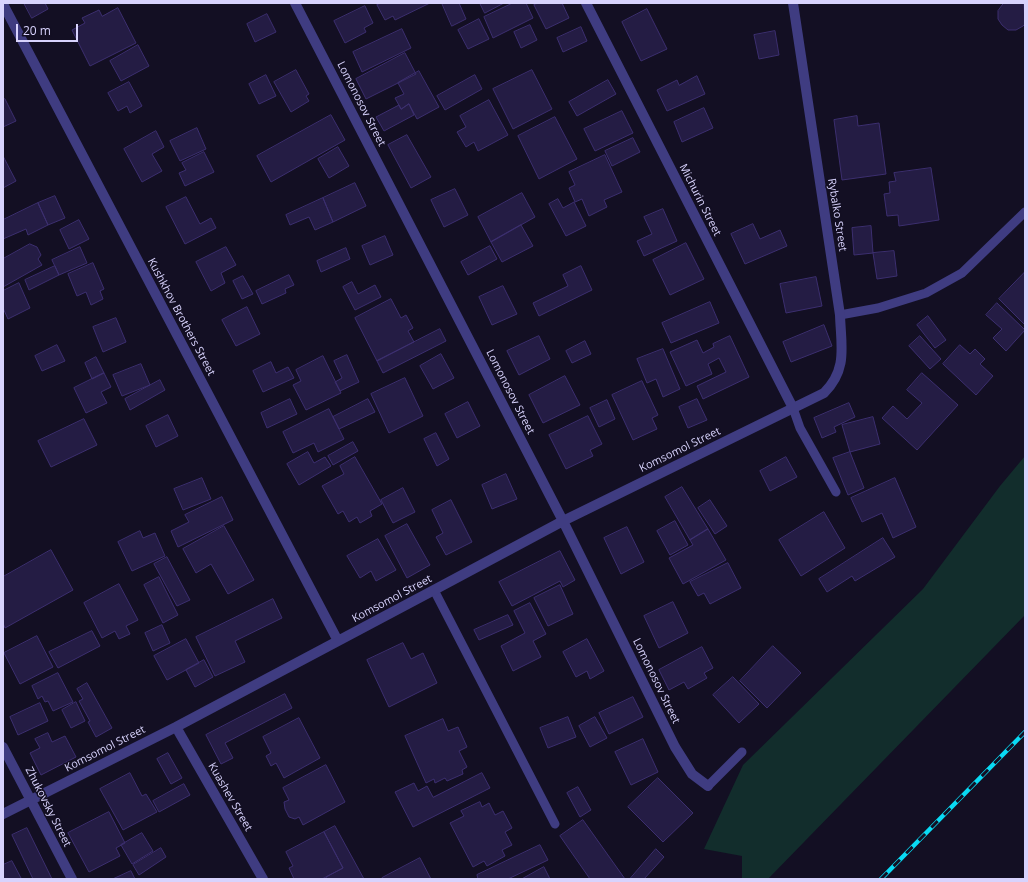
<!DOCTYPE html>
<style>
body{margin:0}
#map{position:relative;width:1028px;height:882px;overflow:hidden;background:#130f23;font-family:"Open Sans",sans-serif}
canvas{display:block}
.frame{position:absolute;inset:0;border:4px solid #d8d3fd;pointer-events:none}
.scale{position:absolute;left:16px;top:24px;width:62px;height:18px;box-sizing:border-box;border:2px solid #d8d3fd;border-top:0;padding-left:5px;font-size:12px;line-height:14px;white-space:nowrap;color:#d8d3fd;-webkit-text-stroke:3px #130f23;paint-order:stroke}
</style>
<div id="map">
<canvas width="1028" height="882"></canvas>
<div class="frame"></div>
<div class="scale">20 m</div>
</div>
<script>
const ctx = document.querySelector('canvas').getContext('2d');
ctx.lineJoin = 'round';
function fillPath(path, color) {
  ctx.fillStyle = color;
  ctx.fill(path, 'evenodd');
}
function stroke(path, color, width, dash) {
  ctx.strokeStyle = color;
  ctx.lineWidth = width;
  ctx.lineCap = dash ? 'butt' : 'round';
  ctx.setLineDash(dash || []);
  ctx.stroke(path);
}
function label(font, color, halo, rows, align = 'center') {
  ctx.font = font + ' "Open Sans",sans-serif';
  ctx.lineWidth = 3;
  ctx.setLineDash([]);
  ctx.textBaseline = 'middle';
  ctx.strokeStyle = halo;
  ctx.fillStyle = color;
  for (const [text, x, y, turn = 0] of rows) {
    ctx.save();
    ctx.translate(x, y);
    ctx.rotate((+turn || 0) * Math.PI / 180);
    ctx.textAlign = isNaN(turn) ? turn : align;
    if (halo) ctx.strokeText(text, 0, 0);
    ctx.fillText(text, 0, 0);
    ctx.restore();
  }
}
fillPath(new Path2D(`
 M1025 456V615L768 879H742V856L704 849 743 765 923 589 1000 486Z`), '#122d2c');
const building = new Path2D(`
 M24 3H45L48 9 32 18Z
 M382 3H430L395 20 393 16 385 20 377 5Z
 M442 3H459L466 19 452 26Z
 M480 3H504L485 13Z
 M513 3H526L533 18 493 38 484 17Z
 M539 3H562L569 18 546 29 534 5Z
 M1004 3H1022L1024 4 1025 24 1023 26 1016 30H1008L1002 25 998 19V11Z
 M365 6 373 23 364 28 366 32 345 43 334 21Z
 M118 8 136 43 90 66 72 30 85 23 82 18 99 10 102 16Z
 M647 9 667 49 641 61 622 22Z
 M267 14 276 32 255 42 247 24Z
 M479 19 489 39 468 49 458 30Z
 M530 25 537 40 521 48 514 32Z
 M581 27 587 41 563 52 557 38Z
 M402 29 411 48 362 72 353 52Z
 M775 31 779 55 759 59 754 35Z
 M138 45 149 66 121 81 110 61Z
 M405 53 416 74 366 99 356 79Z
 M296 70 309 94 306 96 309 101 291 112 274 82Z
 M532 70 552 109 513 129 493 89Z
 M419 71 439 107 417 119 409 104 401 109 395 98 404 94 398 83Z
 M266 75 276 96 259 104 249 84Z
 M475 75 482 89 445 110 437 96Z
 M697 76 705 94 667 111 657 90 677 80 679 85Z
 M608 80 616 94 577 116 569 102Z
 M129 82 142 106 130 113 127 106 118 111 108 93Z
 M5 99 16 121 3 127V100Z
 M489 100 508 135 478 151 474 142 466 147 457 132 466 127 460 116Z
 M409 104 414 115 384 131 376 117 399 105 401 109Z
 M704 108 713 128 682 142 674 122Z
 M622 111 633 133 595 151 584 129Z
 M331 115 345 140 271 182 257 156Z
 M857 116 858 126 879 123 886 174 842 180 834 120Z
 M555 117 577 159 539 179 518 136Z
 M197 128 206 149 180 161 170 141Z
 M156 131 164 147 152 154 162 171 142 182 124 149Z
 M407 135 431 177 411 188 388 145Z
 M633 138 640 152 612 166 605 151Z
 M338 147 349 166 329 178 318 159Z
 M204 152 214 172 185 186 179 173 186 170 182 163Z
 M605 155 622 192 604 200 607 207 589 216 582 199 575 202 569 188 575 185 569 172Z
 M3 156 16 181 3 188Z
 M931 168 939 220 899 226 898 215 887 216 884 194 890 193 889 182 896 181 894 173Z
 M355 183 366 206 333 222 323 198Z
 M455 189 468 215 444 227 431 200Z
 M522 193 535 217 491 242 478 217Z
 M55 196 65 218 48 225 38 203Z
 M186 197 200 224 211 218 216 228 185 244 166 207Z
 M323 198 333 222 315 230 309 217 290 225 286 215Z
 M558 199 563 208 574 202 586 226 566 236 549 204Z
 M38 203 48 225 28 235 26 229 3 239V220Z
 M663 209 677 241 644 256 637 241 652 234 644 217Z
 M79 220 89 239 69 249 60 230Z
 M753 224 760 239 780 230 787 246 745 264 731 234Z
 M521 225 533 246 502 262 491 242Z
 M871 226 873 253 854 255 852 228Z
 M385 236 393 255 370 265 362 246Z
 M686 243 704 279 670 295 653 260Z
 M30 244 37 247 41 255 38 259 42 265 3 287V259Z
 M490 246 497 259 468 275 461 262Z
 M80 247 87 263 59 275 52 260Z
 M226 247 236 265 221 273 225 283 211 291 196 262Z
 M346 248 350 259 321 272 317 261Z
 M894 251 897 276 877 279 873 253Z
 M93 263 104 289 100 291 103 299 91 305 86 292 77 296 68 274Z
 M55 266 59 275 29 290 25 280Z
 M581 266 592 290 539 316 533 303 568 286 563 275Z
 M1025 272V325L999 299Z
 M289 275 294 285 285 289 286 293 262 304 256 291Z
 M243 276 253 294 242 299 233 281Z
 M816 277 822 306 786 313 780 284Z
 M352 282 358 294 375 285 381 297 355 310 343 287Z
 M19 283 30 308 8 319 3 308V291Z
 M503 286 517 314 492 325 479 297Z
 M391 299 401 318 406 315 413 328 408 331 414 342 377 361 355 318Z
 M710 302 719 323 671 343 662 323Z
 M997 303 1025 330 1006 351 993 338 1002 329 986 315Z
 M247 307 260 334 236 346 222 320Z
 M928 316 946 340 935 348 917 325Z
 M116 318 126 342 103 352 93 327Z
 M824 325 832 346 791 362 783 342Z
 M440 329 446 341 383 373 377 361Z
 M539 336 550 359 519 375 507 351Z
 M730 336 749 377 703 399 697 386 726 372 719 358 708 364 712 374 686 386 670 352 697 340 703 353 714 347 713 344Z
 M920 336 941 359 930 369 909 346Z
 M585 341 591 354 572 363 566 351Z
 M57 345 65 361 42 371 35 356Z
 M960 345 970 354 975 349 985 359 980 364 993 376 976 395 943 364Z
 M663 349 680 389 663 397 656 379 647 383 637 359Z
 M441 354 454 378 433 389 420 366Z
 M347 355 359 382 340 391 335 382 342 378 334 361Z
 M323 356 341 393 306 410 293 385 301 381 296 370Z
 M96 357 104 373 92 379 85 363Z
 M271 362 276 373 288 367 294 378 263 392 253 371Z
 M141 364 150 385 122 396 113 375Z
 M104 373 111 387 101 392 107 403 86 413 74 388Z
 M922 373 958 405 917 450 882 418 893 406 907 419 922 403 907 390Z
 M565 376 580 405 543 423 529 395Z
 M405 378 423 416 389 433 371 394Z
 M160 380 165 390 130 410 125 399Z
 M642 381 658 415 652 418 657 429 633 440 612 395Z
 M290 399 297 414 267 428 261 413Z
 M368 399 375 412 339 429 333 417Z
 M697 399 707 420 688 428 679 407Z
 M607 400 615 419 599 427 590 408Z
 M468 402 480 426 457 438 445 414Z
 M849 403 855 417 834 427 836 432 822 438 814 418Z
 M329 409 344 439 318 452 314 443 293 453 283 432Z
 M168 415 178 436 156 447 146 426Z
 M588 416 602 444 590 450 593 456 566 469 549 435Z
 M873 417 880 444 850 452 842 425Z
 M84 419 97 445 51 467 38 441Z
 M436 433 449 459 437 466 424 439Z
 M353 442 358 451 333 465 328 456Z
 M308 452 314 463 325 457 331 466 299 485 287 464Z
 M850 452 864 488 848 495 833 458Z
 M355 457 382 504 370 511 372 516 360 523 357 517 349 522 343 511 338 514 322 486 344 474 340 466Z
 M786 457 797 477 770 491 760 471Z
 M506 474 517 499 492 509 482 485Z
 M202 478 211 499 183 510 174 489Z
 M895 478 916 527 893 538 882 513 862 522 851 498Z
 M682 487 708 529 690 540 665 497Z
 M403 488 415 512 393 523 381 500Z
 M222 497 233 520 178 547 171 531 189 522 185 515Z
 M451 500 472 542 446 555 436 537 443 533 432 510Z
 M710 500 727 526 715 534 698 508Z
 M824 512 845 548 801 576 779 540Z
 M675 521 688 545 670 555 657 531Z
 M407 524 430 565 407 578 385 536Z
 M224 526 254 580 228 594 211 564 196 573 183 549Z
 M627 527 644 562 621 574 604 538Z
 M708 529 726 560 683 584 669 558 693 545 690 540Z
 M140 531 143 538 155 533 165 556 132 571 118 542Z
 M883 538 895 557 855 581 852 576 827 592 819 579Z
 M378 539 396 570 376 581 371 571 360 578 347 556Z
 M51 550 73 590 5 628 3 623V577Z
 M560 551 575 580 563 587 560 581 512 606 499 582Z
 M167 557 190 600 177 606 154 564Z
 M728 563 741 588 710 604 704 593 698 596 690 582Z
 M159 577 178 615 163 623 144 585Z
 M119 584 138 620 126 626 130 634 119 639 115 631 102 638 84 603Z
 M560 585 573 614 548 626 534 598Z
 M273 599 282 618 235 641 245 662 215 676 196 637Z
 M673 602 688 633 659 648 644 616Z
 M530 603 546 634 533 641 541 657 513 671 501 646 525 633 514 611Z
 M508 615 513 625 479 640 474 630Z
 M162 625 170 643 153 651 145 633Z
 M92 631 100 646 58 668 49 652Z
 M37 636 53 667 20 684 4 653Z
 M186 639 199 663 167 680 154 656Z
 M587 639 604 671 590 679 587 671 576 677 563 652Z
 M403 643 411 659 423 653 437 683 389 707 367 660Z
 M773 646 801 673 767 708 740 681Z
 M702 647 713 668 704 673 707 678 688 689 684 682 669 690 659 670Z
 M204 660 213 677 195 687 186 670Z
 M58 673 73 702 53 711 48 701 45 702 42 696 38 699 32 686Z
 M733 677 759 704 739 723 713 695Z
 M87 683 112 728 96 737 88 722 90 721 79 701 83 699 77 689Z
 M285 694 292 708 225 743 233 758 221 764 206 735Z
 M633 697 643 717 609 734 599 713Z
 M76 702 85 721 71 728 62 710Z
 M40 703 48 721 18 735 10 717Z
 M568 717 576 737 548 748 540 728Z
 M595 717 607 738 590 747 579 726Z
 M299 718 320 758 284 778 276 763 271 766 266 756 271 753 263 737Z
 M443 719 448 731 458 727 467 747 459 751 467 767 462 770 463 774 447 781 445 778 435 783 434 779 426 783 405 736Z
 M48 733 52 742 65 736 76 757 41 775 30 753 40 748 35 739Z
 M643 739 658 772 631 785 615 752Z
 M168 753 182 778 171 784 157 759Z
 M326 765 345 802 303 825 299 817 295 819 289 817 285 809 284 802 289 800 283 788Z
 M130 773 142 796 146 794 157 812 123 830 100 789Z
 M482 773 490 788 413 827 395 792 414 783 418 791 427 786 433 797Z
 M658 778 693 813 663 842 628 807Z
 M184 784 190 795 159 812 153 801Z
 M578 787 591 810 580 817 567 793Z
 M480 802 482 807 489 803 495 815 503 811 512 828 505 832 512 845 502 850 505 856 487 866 484 861 473 867 450 823 464 816 461 811Z
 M109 812 125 843 116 848 120 856 89 872 68 833Z
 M583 820 625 879H590L560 836Z
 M335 826 364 879H327L326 877 343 868 324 832Z
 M27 828 52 879H33L12 835Z
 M324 832 343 868 322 879H294L289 868 293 866 286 852Z
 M142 833 153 851 132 864 121 845Z
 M540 845 548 860 508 879H478L477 875Z
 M161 848 166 857 139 875 133 865Z
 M656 849 664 857 644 879H630Z
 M420 858 431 879H382V878Z
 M12 861 21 878 18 879H3V865Z
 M544 867 550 879H522Z
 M131 871 135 879H113Z`);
fillPath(building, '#241c44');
stroke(building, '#3c2f6f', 1);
stroke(new Path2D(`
 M840 315 878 308 926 293 962 273 1025 212
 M793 408 800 428 836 492
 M434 590 555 824
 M708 786 742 752`), '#3f3c81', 9);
stroke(new Path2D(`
 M295 3 563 521 675 747 692 774 708 786
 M586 3 793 408
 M3 4 338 641
 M176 727 263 879
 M3 747 72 879
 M3 814 176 727 434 590 563 521 824 393C848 369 841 346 840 315L793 3`), '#3f3c81', 10);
const rail = new Path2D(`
 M881 879 1025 732`);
stroke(rail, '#09daf4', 4.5);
stroke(rail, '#130f23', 3, [9]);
label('11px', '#d8d3fd', '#130f23', [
 ["Lomonosov Street",361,104,63],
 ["Michurin Street",700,200,63],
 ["Rybalko Street",837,215,81],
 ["Kushkhov Brothers Street",181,317,62],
 ["Lomonosov Street",510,392,63],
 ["Komsomol Street",680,450,-26],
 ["Komsomol Street",392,599,-28],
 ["Lomonosov Street",656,681,64],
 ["Komsomol Street",105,749,-27],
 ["Kuashev Street",230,797,60],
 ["Zhukovsky Street",48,807,63]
]);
</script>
